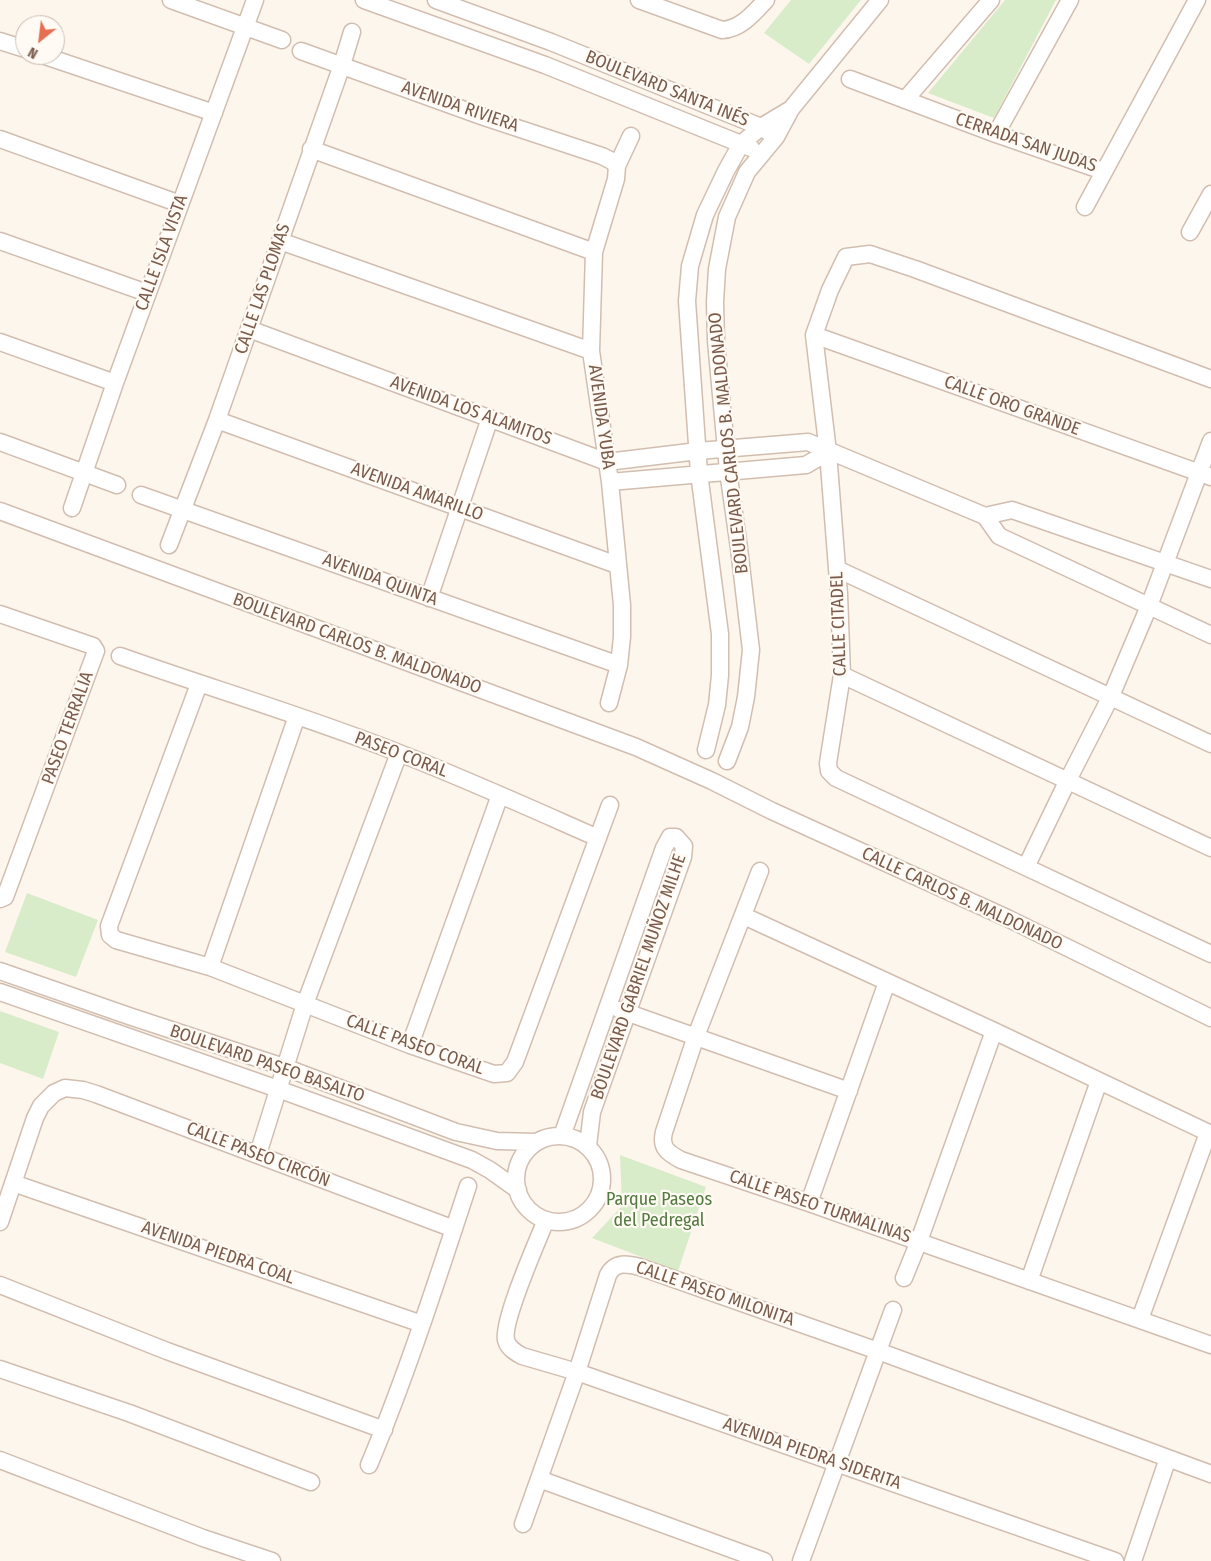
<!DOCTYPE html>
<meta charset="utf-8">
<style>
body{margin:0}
#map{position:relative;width:1211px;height:1561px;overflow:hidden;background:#fdf6ec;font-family:"Fira Sans Condensed",sans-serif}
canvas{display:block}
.north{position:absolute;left:15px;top:15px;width:50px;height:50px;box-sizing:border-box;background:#fffaf3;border:1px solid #cabbb1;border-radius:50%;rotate:209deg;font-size:14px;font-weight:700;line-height:20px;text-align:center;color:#7a5c4d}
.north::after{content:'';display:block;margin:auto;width:18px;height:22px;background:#e76f51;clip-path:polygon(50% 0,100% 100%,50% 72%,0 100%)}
</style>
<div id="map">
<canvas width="1211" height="1561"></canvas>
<div class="north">N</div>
</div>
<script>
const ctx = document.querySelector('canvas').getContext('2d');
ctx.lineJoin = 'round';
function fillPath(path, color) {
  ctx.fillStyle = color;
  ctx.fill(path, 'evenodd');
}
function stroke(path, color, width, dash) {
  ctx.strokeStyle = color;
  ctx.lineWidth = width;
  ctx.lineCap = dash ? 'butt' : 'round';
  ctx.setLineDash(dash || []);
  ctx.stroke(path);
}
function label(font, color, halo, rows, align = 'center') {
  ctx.font = font + ' "Fira Sans Condensed",sans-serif';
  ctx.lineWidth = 4.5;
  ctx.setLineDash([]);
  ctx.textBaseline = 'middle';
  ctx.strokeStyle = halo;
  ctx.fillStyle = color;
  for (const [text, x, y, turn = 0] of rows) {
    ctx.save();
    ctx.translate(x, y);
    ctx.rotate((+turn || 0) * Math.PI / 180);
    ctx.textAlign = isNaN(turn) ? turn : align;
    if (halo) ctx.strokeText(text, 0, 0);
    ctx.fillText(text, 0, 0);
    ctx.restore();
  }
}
fillPath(new Path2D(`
 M791 0H861L809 64 764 33Z
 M1005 0H1056L994 118 928 93Z
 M27 893 98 920 76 977 5 952Z
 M0 1011 59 1032 43 1079 0 1063Z
 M620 1155 706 1187 678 1271 592 1238 622 1206Z`), '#d8ecc9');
const minor = new Path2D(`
 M171 0 282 40
 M364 0 545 65 751 148
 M436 0 551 42 761 127 791 109 880 0
 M639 0 722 30C741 29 754 13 766 0
 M0 41 25 49
 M301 51 484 117 602 156 612 161 617 166
 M42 55 214 113
 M850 79 996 134 1103 171
 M905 100 991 0
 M996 134 1070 0
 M0 139 180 204
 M311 149 594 252
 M1085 207 1197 0
 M1190 232 1211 194
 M0 241 147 293
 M280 241 591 351
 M249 329 607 462 698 451 808 442 985 516 999 536 1211 635
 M814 335 1211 477
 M0 342 115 383
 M1211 379 915 269 870 254 846 257 830 290 814 335 828 452 839 594 842 675 828 763 829 771 836 778 1211 954
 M217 420 617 565
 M0 442 117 485
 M610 482 806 465 828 452
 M141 495 619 665
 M72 508 115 383 255 0
 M0 511 636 747 712 781 772 811 1007 918 1211 1018
 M985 516 1012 510 1211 579
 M169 545 217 420 342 65 352 32
 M837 569 1211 744
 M429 598 490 418
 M0 614 93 646 96 651 5 897 0 899
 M120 656C213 689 308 717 399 753 466 779 532 809 598 838
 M842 675 1211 848
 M199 684 109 926 110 935 116 940 210 967 410 1045 494 1074 507 1073 515 1062 610 805
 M609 703 619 665 622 637V605L610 482 591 351 594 252 616 179 617 166 631 136
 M706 750 717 705 720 675V634L699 473 687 301 690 266 705 215 726 171 741 144 761 127 776 137
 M727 761 740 727 746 697 751 650 739 548 728 471 716 341 715 302 717 269 727 217 747 172 776 137 791 109
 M1026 867 1068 780 1111 696 1149 606 1211 441
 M760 871 696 1036 664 1132C660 1148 668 1153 681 1160L809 1203 1211 1345
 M744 916 994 1031 1211 1134
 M210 967 297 716
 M0 971 129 1016 284 1067 456 1132 497 1141 536 1142
 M0 992 278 1089 472 1160 490 1170 518 1190
 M620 1010 849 1091
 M410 1045 500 795
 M562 1136 664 848 670 837H676L684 846 683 857 592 1112 588 1146
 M516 1179a43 43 0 1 1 86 0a43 43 0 1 1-86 0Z
 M258 1154 305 1004 399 753
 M13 1183 422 1324
 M809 1203 887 982
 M546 1220C537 1242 502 1321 506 1340 508 1348 515 1352 522 1356L577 1372 1115 1561
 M0 1222 35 1118 41 1106 54 1093 65 1088 83 1090 96 1094 454 1229
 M904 1278 919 1241 994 1031
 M1029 1281 1099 1081
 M0 1285 167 1351 384 1430
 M1140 1319 1208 1133
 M0 1369 129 1413 311 1482
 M0 1460 203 1538 272 1561
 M369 1465C407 1374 437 1280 468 1186
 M539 1479 764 1561
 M523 1524 577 1372 608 1275C615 1261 628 1264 640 1267L878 1351 1211 1474
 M801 1561 893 1310
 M1133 1561 1168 1458`);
stroke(minor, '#d1beb0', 19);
stroke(minor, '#fff', 16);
label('18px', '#7a5c4d', '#fffaf3', [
 ["BOULEVARD SANTA INÉS",667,89,22],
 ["AVENIDA RIVIERA",460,107,19],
 ["CERRADA SAN JUDAS",1026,143,19],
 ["CALLE ISLA VISTA",162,253,-70],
 ["CALLE LAS PLOMAS",263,289,-71],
 ["CALLE ORO GRANDE",1012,406,20],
 ["AVENIDA LOS ALAMITOS",471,411,20],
 ["AVENIDA YUBA",601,417,82],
 ["BOULEVARD CARLOS B. MALDONADO",729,443,-96],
 ["AVENIDA AMARILLO",417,492,20],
 ["AVENIDA QUINTA",380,580,20],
 ["CALLE CITADEL",839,624,-92],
 ["BOULEVARD CARLOS B. MALDONADO",357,644,20],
 ["PASEO TERRALIA",68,728,-70],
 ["PASEO CORAL",401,755,21],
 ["CALLE CARLOS B. MALDONADO",962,899,25],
 ["BOULEVARD GABRIEL MUÑOZ MILHE",639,977,-71],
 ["CALLE PASEO CORAL",415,1045,20],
 ["BOULEVARD PASEO BASALTO",267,1064,19],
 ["CALLE PASEO CIRCÓN",258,1155,21],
 ["CALLE PASEO TURMALINAS",820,1207,19],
 ["AVENIDA PIEDRA COAL",218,1253,19],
 ["CALLE PASEO MILONITA",715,1294,19],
 ["AVENIDA PIEDRA SIDERITA",812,1454,19]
]);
label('18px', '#537a41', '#fffaf3', [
 ["Parque Paseos",659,1200],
 ["del Pedregal",659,1221]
]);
</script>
